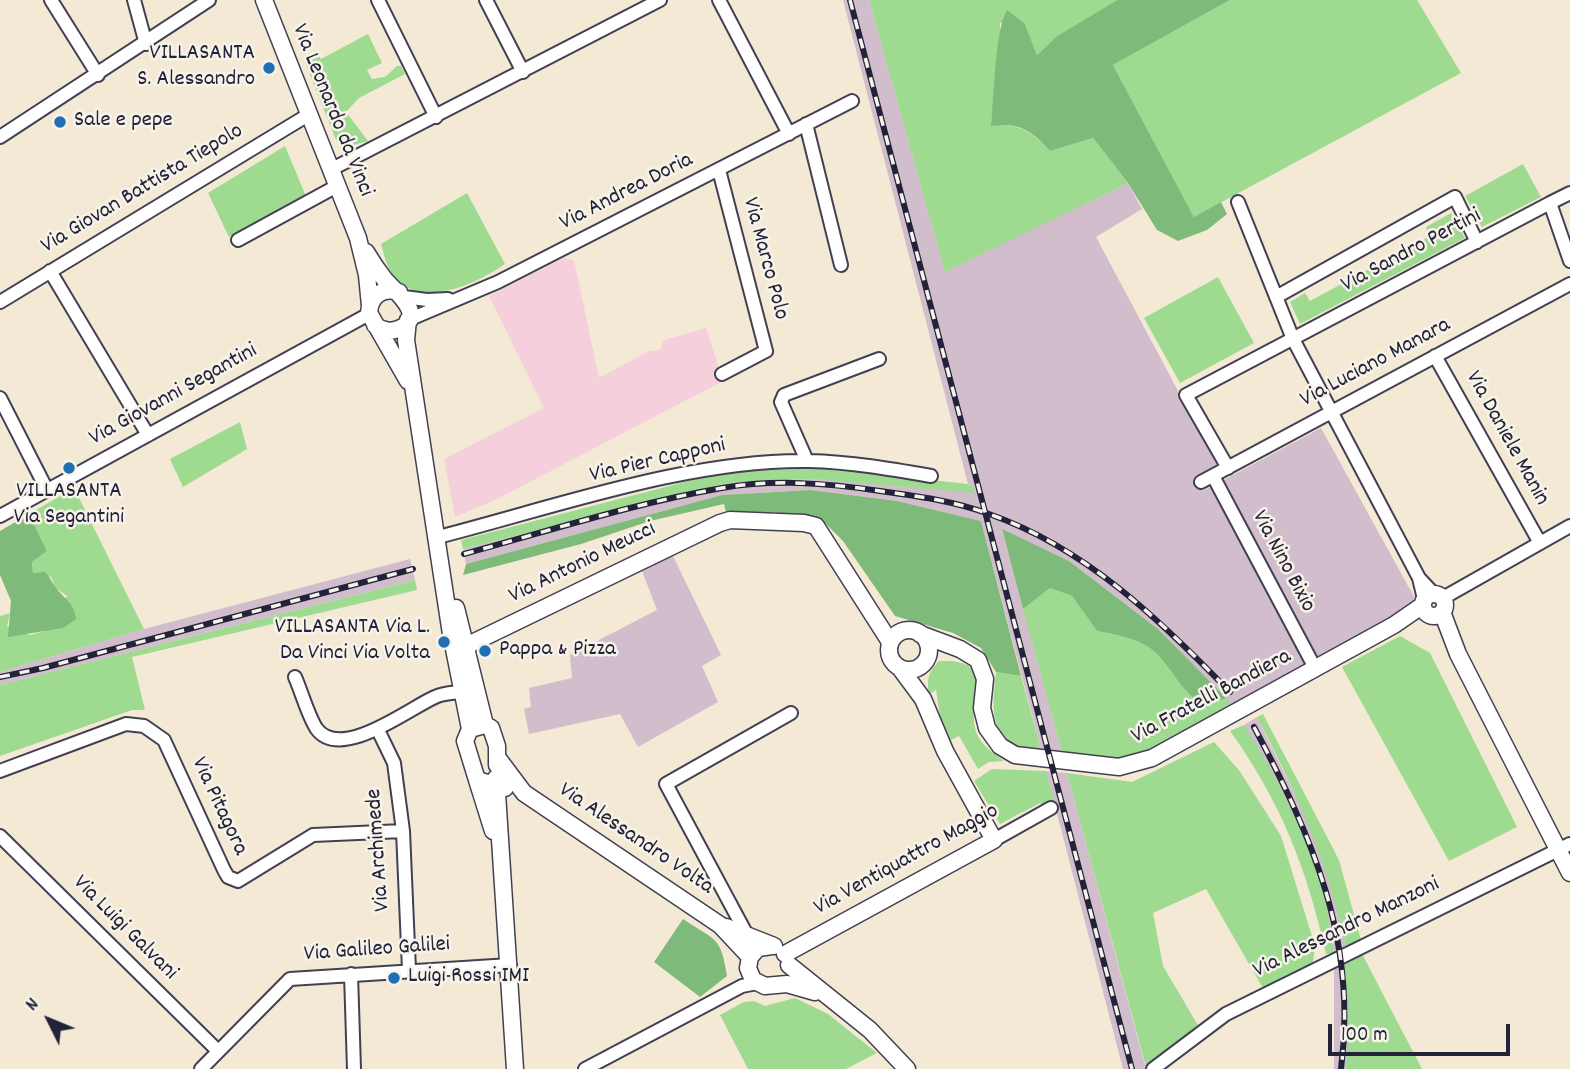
<!DOCTYPE html>
<style>
body{margin:0}
#map{position:relative;width:1570px;height:1069px;overflow:hidden;background:#f4e9d5;font-family:Dekko,sans-serif}
canvas{display:block}
.north{position:absolute;left:14px;top:985px;width:70px;height:70px;-webkit-text-stroke:5px #f7f3e8;paint-order:stroke;rotate:313deg;font-size:19px;font-weight:700;line-height:28px;text-align:center;color:#22223b}
.north::after{content:'';display:block;margin:auto;width:24px;height:32px;background:#22223b;clip-path:polygon(50% 0,100% 100%,50% 72%,0 100%)}
.scale{position:absolute;left:1328px;top:1024px;width:182px;height:32px;box-sizing:border-box;border:4px solid #22223b;border-top:0;padding-left:9px;font-size:21px;line-height:24px;white-space:nowrap;color:#22223b;-webkit-text-stroke:5px #f7f3e8;paint-order:stroke}
</style>
<div id="map">
<canvas width="1570" height="1069"></canvas>
<div class="north">N</div>
<div class="scale">100 m</div>
</div>
<script>
const ctx = document.querySelector('canvas').getContext('2d');
ctx.lineJoin = 'round';
function fillPath(path, color) {
  ctx.fillStyle = color;
  ctx.fill(path, 'evenodd');
}
function stroke(path, color, width, dash) {
  ctx.strokeStyle = color;
  ctx.lineWidth = width;
  ctx.lineCap = dash ? 'butt' : 'round';
  ctx.setLineDash(dash || []);
  ctx.stroke(path);
}
function label(font, color, halo, rows, align = 'center') {
  ctx.font = font + ' Dekko,sans-serif';
  ctx.lineWidth = 5;
  ctx.setLineDash([]);
  ctx.textBaseline = 'middle';
  ctx.strokeStyle = halo;
  ctx.fillStyle = color;
  for (const [text, x, y, turn = 0] of rows) {
    ctx.save();
    ctx.translate(x, y);
    ctx.rotate((+turn || 0) * Math.PI / 180);
    ctx.textAlign = isNaN(turn) ? turn : align;
    if (halo) ctx.strokeText(text, 0, 0);
    ctx.fillText(text, 0, 0);
    ctx.restore();
  }
}
fillPath(new Path2D(`
 M563 258 574 260 599 378 649 351 660 350 664 340 706 328 723 381 495 500 455 517 444 459 544 408 489 296Z`), '#f5cfdb');
fillPath(new Path2D(`
 M843 0H869L945 271 1128 183 1142 209 1096 237 1217 464 1194 477 1203 491 1321 428 1418 604 1231 704 1158 629 1069 561 1002 530 1063 756 1042 753 981 521 897 501 811 490 722 495 466 564 463 549 727 483 813 479 973 486 968 484Z
 M673 556 721 655 702 666 718 702 638 747 620 714 529 734 524 709 531 707 529 688 572 678 570 655 657 610 642 571Z
 M410 559 415 580 0 685V672L144 629Z
 M1257 717 1315 836 1335 895 1346 948 1334 953 1325 899 1244 725Z
 M1046 771 1067 773 1146 1069H1123Z
 M1344 959 1347 1061 1346 1069H1334V964Z`), '#d1bdcc');
fillPath(new Path2D(`
 M869 0H1117L1057 36 1037 55 1025 24 1000 23 1001 43 991 125C1022 125 1028 129 1050 151L1093 138 1128 183 945 272Z
 M1230 0H1417L1461 73 1194 217 1113 65Z
 M368 34 382 63 367 70 372 79 385 77 397 66H401L405 74 359 98 346 112 368 141 343 148 336 140 305 62 319 56 321 59Z
 M285 146 310 206 240 248 233 235 229 237 208 193Z
 M1523 164 1541 197 1482 227 1465 196Z
 M467 193 505 264C478 283 418 312 392 274 386 265 384 254 381 244Z
 M1451 213 1465 238 1300 324 1290 302 1305 293 1310 301 1430 236 1426 227Z
 M1218 277 1254 343 1180 383 1144 318Z
 M240 422 247 449 183 487 170 459Z
 M822 468 968 484 973 486 974 493 813 479 727 483 463 549 461 540 723 472Z
 M74 488 144 629 0 672V616L10 613 7 626 30 635 45 631 67 596 56 588 51 577 33 574 32 562 47 551 29 514Z
 M415 580 417 590 132 657 145 710H132L0 756V685Z
 M1050 588 1072 596 1097 631C1118 635 1143 639 1158 655 1175 674 1183 694 1206 706L1226 698 1231 704 1153 749 1120 759 1063 756 1023 609Z
 M1400 636 1430 653 1517 827 1449 861 1342 667Z
 M939 661C997 659 969 692 975 728 978 743 992 752 1004 761L989 762 978 769 959 736 951 740 940 716 936 690 929 694C926 679 929 671 939 661Z
 M996 672 1021 676 1042 753C989 746 991 716 996 672Z
 M1263 714 1339 860 1361 940 1346 948C1329 865 1296 792 1257 717Z
 M1244 725C1275 773 1312 845 1325 900 1329 917 1331 936 1334 953L1326 954C1307 869 1281 802 1230 731Z
 M1214 742 1239 770 1281 836 1315 946 1313 963 1264 990 1206 889 1153 913 1163 966 1199 1027 1146 1067 1067 773 1132 782Z
 M992 769 1046 771 1055 802 1044 809 1040 803 1000 824 974 781Z
 M1361 952 1422 1069H1346L1348 1009 1344 960Z
 M795 998 828 1014 877 1053 846 1069H748L720 1015 744 1002 754 1001 765 1006Z`), '#9edb90');
fillPath(new Path2D(`
 M1117 0H1230L1113 65 1194 217 1221 202 1227 214 1207 230 1178 241 1157 230 1128 183 1093 138 1050 151C1030 130 1021 123 991 126 994 98 995 29 1007 10L1025 24 1037 55 1057 36Z
 M811 490 897 501 981 521 1021 676 996 672 981 648 953 633 895 616 843 541 823 521 773 512 727 516 724 504 650 521 581 544 463 575 466 564 722 495Z
 M29 514 47 551 32 562 33 573 45 572C50 577 51 581 55 586 63 599 74 601 76 619L63 628 8 637 11 601 0 575V531Z
 M1002 529 1069 561 1158 629 1226 698 1206 706C1183 694 1175 674 1158 655 1143 639 1118 635 1097 631L1072 596 1050 588 1023 609Z
 M683 919C715 941 721 935 727 976L700 997 654 962Z`), '#7ebb7a');
const street = new Path2D(`
 M51 0 98 75
 M134 0 146 44
 M378 0 436 117
 M486 0 523 72
 M719 0 789 134
 M806 124 841 265
 M0 137 209 0
 M330 170 660 0
 M719 170 766 351 722 374
 M1570 193 1550 203 1570 261
 M1238 202 1293 339 1419 578 1424 599
 M238 240 337 186
 M50 271 148 435
 M404 297 427 300 448 299
 M1276 297 1455 197 1477 242
 M0 302 308 115
 M408 320 498 282 852 101
 M1435 356 1540 543
 M0 398 47 490
 M807 461 781 402 784 395 879 359
 M1228 468 1186 395 1550 203
 M1213 476 1315 668
 M1201 482 1570 284
 M0 516 369 314
 M438 537C555 507 690 459 809 461 851 462 891 469 931 476
 M1419 578 1434 594
 M1443 598 1570 526
 M295 677C302 693 307 713 316 728 340 763 411 707 435 697 443 693 452 693 461 692
 M378 730 394 763 403 831 409 970
 M0 771 126 724 144 726 164 740 224 870 228 877 238 881 313 835 403 831
 M0 836 218 1051
 M994 840 1051 808
 M747 935 666 784 791 713
 M351 974 354 1069
 M201 1069 290 979 510 965
 M585 1069 742 986 757 983
 M1153 1069 1226 1014 1570 844`);
const secondary = new Path2D(`
 M264 0 358 238 367 275 370 306
 M366 252C372 262 378 271 385 280 395 291 431 319 395 330 387 332 381 330 375 325
 M399 292C382 287 370 296 369 313L408 381
 M408 320 406 340 451 634 470 729
 M1423 605a11 11 0 1 1 22 0a11 11 0 1 1-22 0Z
 M456 608 485 725
 M1442 612 1458 654 1570 873
 M889 650a20 20 0 1 1 40 0a20 20 0 1 1-40 0Z
 M920 634 960 649 978 660 985 679 982 708 987 728 1000 746 1015 755 1119 767 1152 758 1394 625 1423 605
 M466 646 720 523 730 520 804 523 816 526 890 642
 M497 757 524 793 720 925 750 957
 M497 765V746L491 728 485 725 470 729 465 741 477 780 505 788
 M496 778 515 1069
 M477 780 493 831
 M726 927 774 946
 M772 946 758 948 750 957 748 968 753 980 765 986 787 984 815 992
 M785 954 994 840 945 751 923 699 900 668
 M789 965 870 1030 907 1069`);
stroke(street, '#424052', 16);
stroke(secondary, '#424052', 19);
stroke(street, '#fff', 12);
stroke(secondary, '#fff', 16);
const rail = new Path2D(`
 M850 0 1132 1069
 M464 554C549 531 635 503 722 488 774 479 827 483 880 491 917 496 954 501 989 514 1086 548 1160 620 1230 692
 M0 677 43 668 413 569
 M1254 727C1312 836 1358 941 1341 1069`);
stroke(rail, '#22223b', 6);
stroke(rail, '#f7f3e8', 3.5, [10]);
for (const [x, y, r, color] of [
 [269,68,7,"#1f6fb2"],
 [60,122,7,"#1f6fb2"],
 [69,468,7,"#1f6fb2"],
 [444,642,7,"#1f6fb2"],
 [485,651,7,"#1f6fb2"],
 [394,978,7,"#1f6fb2"]
]) {
  const dot = new Path2D();
  dot.arc(x, y, r, 0, 2 * Math.PI);
  ctx.fillStyle = color;
  ctx.fill(dot);
  stroke(dot, '#f7f3e8', 2.5);
}
label('23px', '#22223b', '#f7f3e8', [
 ["VILLASANTA",255,55,"right"],
 ["S. Alessandro",255,81,"right"],
 ["Sale e pepe",74,122],
 ["VILLASANTA",69,493,"center"],
 ["Via Segantini",69,519,"center"],
 ["VILLASANTA Via L.",430,629,"right"],
 ["Da Vinci Via Volta",430,655,"right"],
 ["Pappa & Pizza",499,651],
 ["Luigi Rossi IMI",408,978]
], 'left');
label('23px', '#22223b', '#f7f3e8', [
 ["Via Leonardo da Vinci",331,111,68],
 ["Via Giovan Battista Tiepolo",143,190,-31],
 ["Via Andrea Doria",627,193,-27],
 ["Via Sandro Pertini",1412,252,-28],
 ["Via Marco Polo",764,259,75],
 ["Via Luciano Manara",1376,364,-28],
 ["Via Giovanni Segantini",174,396,-29],
 ["Via Daniele Manin",1506,439,61],
 ["Via Pier Capponi",658,462,-13],
 ["Via Nino Bixio",1282,562,62],
 ["Via Antonio Meucci",583,564,-26],
 ["Via Fratelli Bandiera",1212,698,-28],
 ["Via Pitagora",218,807,65],
 ["Via Alessandro Volta",635,840,34],
 ["Via Archimede",380,850,-94],
 ["Via Ventiquattro Maggio",907,861,-29],
 ["Via Luigi Galvani",124,929,45],
 ["Via Alessandro Manzoni",1347,929,-26],
 ["Via Galileo Galilei",377,951,-4]
]);
</script>
